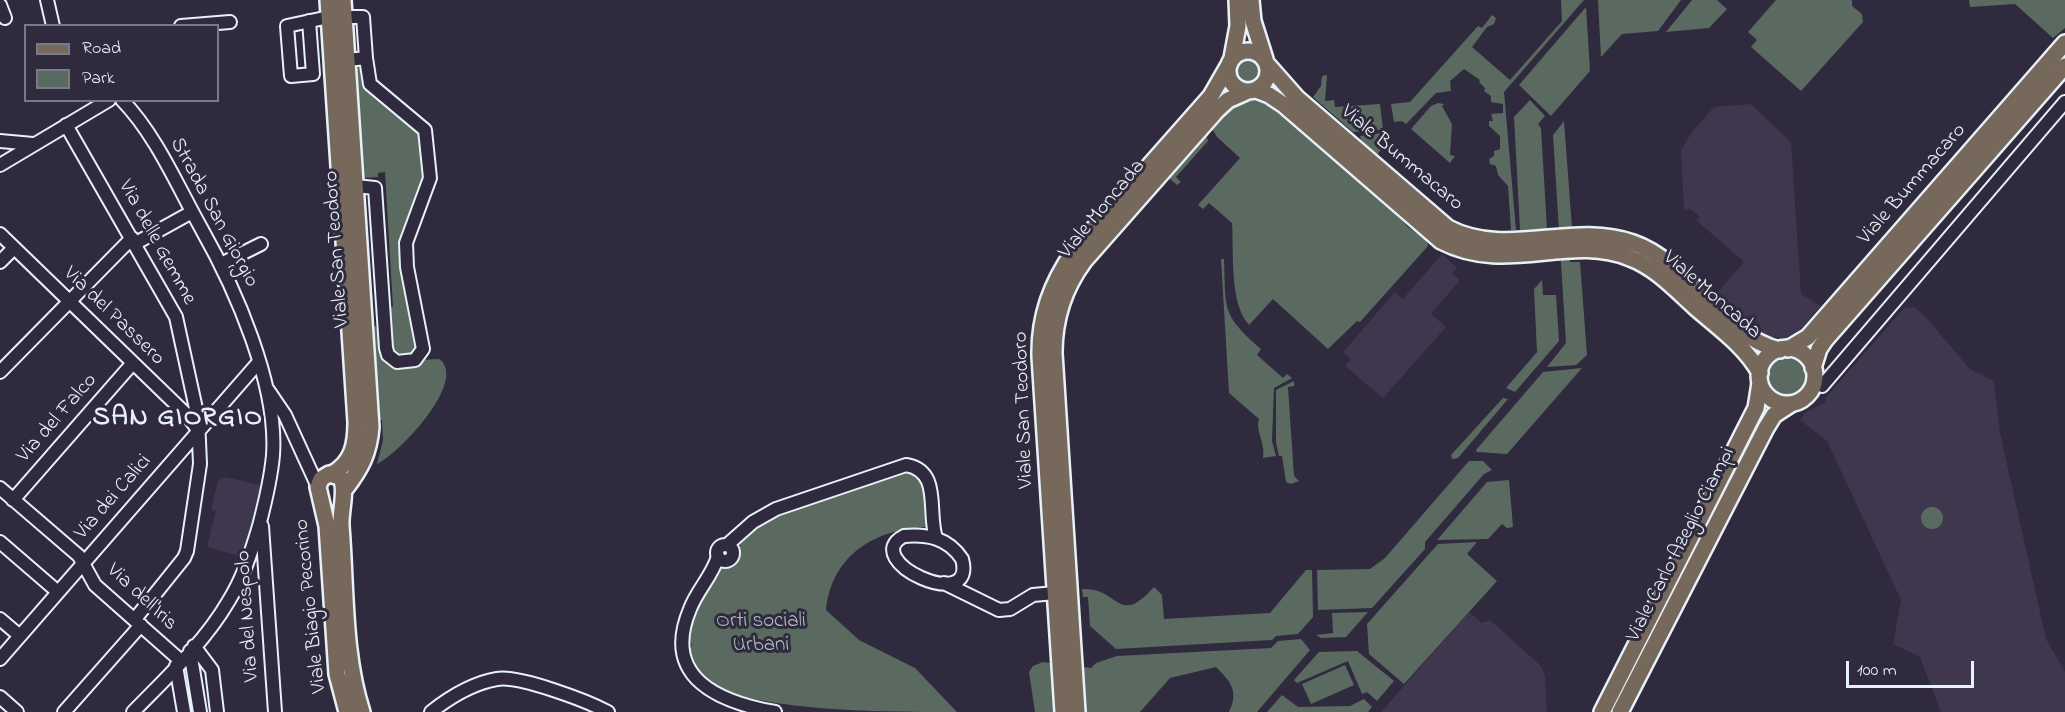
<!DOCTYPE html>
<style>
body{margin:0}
#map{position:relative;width:2065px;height:712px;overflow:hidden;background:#2f2a3d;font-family:"Indie Flower",sans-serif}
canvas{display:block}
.legend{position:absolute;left:24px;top:24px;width:195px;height:78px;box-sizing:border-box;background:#2f2a3d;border:2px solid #797a88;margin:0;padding:8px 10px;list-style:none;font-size:18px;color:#e8f1f8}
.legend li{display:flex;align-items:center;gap:12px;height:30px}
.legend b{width:30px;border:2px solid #797a88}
.scale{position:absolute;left:1846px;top:661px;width:128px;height:27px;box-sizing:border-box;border:3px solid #e8f1f8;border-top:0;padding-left:8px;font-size:18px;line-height:21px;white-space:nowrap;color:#e8f1f8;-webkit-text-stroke:4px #2f2a3d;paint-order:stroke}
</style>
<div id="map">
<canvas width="2065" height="712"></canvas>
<ul class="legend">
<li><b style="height:8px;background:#76695c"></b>Road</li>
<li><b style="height:16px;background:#5b6a61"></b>Park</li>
</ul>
<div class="scale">100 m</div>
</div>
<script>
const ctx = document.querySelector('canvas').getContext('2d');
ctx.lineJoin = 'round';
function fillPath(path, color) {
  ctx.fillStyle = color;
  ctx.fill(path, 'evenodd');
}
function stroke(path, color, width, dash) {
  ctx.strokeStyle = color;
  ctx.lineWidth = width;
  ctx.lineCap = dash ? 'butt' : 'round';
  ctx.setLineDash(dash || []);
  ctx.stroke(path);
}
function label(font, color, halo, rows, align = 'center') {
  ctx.font = font + ' "Indie Flower",sans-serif';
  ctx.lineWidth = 6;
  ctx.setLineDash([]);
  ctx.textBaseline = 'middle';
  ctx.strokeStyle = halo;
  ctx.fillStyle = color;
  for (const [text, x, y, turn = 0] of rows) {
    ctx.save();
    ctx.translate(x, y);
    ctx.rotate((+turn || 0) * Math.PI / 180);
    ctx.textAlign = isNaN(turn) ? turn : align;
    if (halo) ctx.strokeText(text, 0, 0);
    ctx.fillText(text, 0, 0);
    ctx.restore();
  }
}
fillPath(new Path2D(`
 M1751 104 1791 142 1801 294 1821 306 1796 334 1785 338 1772 337 1761 332 1717 293 1744 262 1697 221 1700 217 1689 208 1686 211 1684 209 1681 150 1692 132 1714 107Z
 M1442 254 1457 268 1452 273 1460 280 1431 314 1446 327 1383 398 1345 366 1351 359 1343 352 1395 292 1403 299Z
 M1914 307 1924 315 1970 369 1994 381 2000 433 2046 639 2065 672V712H1941L1920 657 1893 644 1901 600 1827 441 1800 420 1805 413 1825 402 1826 397 1904 308Z
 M225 477 265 486 246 558 207 547 216 511 211 509 218 481Z
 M1469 612 1482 623 1490 620 1541 666 1545 676 1547 712H1381Z`), '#3e374d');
fillPath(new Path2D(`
 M1561 0H1584L1504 92 1516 230H1511L1508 186 1498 175 1496 166 1490 164 1489 159 1494 156V151L1500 149V136L1489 126V121H1493L1491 114 1503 113V104L1491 102V96L1484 91 1485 88 1479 82 1480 80 1464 69 1450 81 1451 91 1436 93 1406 124 1402 121 1394 122 1391 104 1410 102 1478 26 1482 28 1492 15 1496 18 1494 24 1487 27 1472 47 1510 80 1562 21Z
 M1598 0H1681L1658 31 1622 34 1601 57Z
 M1692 0H1717L1727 9 1709 28 1666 32Z
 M1776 0H1852V6L1862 14 1863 22 1801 91 1751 47 1757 40 1748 32Z
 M1969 0H2065V28L2053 38 2015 4 1970 7Z
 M1586 7 1590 71 1551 116 1519 85Z
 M1235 71a13 13 0 1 1 26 0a13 13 0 1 1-26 0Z
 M362 66 421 133 424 176 409 218 416 349 414 354 401 359 391 351 387 308 393 307 385 172 378 173V177L361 178 354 70Z
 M1327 75 1325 101 1334 100 1335 107 1380 104 1383 130 1353 132 1313 97 1321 86 1322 76Z
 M1243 100H1261L1275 106 1386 204 1408 227 1427 240 1428 246 1360 322 1357 321 1328 349 1273 299 1249 325C1229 303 1234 253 1232 223L1209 203 1203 209 1198 205 1240 158 1217 137 1211 127 1225 110Z
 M1530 100 1545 116 1538 124 1541 128 1547 229 1520 230 1514 117Z
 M1438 103 1444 104 1442 106 1452 124 1450 155 1455 156 1450 163 1411 129 1431 106Z
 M1564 121 1572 228H1568V242L1596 241 1645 254 1661 271 1569 248 1570 262H1580L1587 355 1576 365 1547 367 1566 343 1553 135Z
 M1206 133 1208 141 1176 177 1181 182 1177 185 1170 179V173L1196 149Z
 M1382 133 1383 147 1377 155H1373L1361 140 1360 136Z
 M1221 259H1224C1226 310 1221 314 1261 349L1257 355 1283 378 1287 374 1292 378 1274 388 1272 441 1276 456 1263 458C1266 444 1255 431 1259 419L1229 393Z
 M1542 280 1543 295H1556L1559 341 1515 392 1506 388 1537 352 1534 289Z
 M376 326 385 356 420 360 439 359C469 380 399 454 377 464L383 440 382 420H377L371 328Z
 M1765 376a22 22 0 1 1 44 0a22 22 0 1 1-44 0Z
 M1582 368 1507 454 1477 452 1476 450 1543 372Z
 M1294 381V386L1288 387 1294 476 1299 481 1291 484 1286 482 1282 456H1279L1276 442V390Z
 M1503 398 1508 399 1458 458 1452 459 1451 455Z
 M1757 420 1761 423 1614 712H1607Z
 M1469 461H1483L1492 470 1484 474 1425 542V549L1372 608 1318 610 1317 570 1370 569 1385 558Z
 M905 469 920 476 926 491 927 527C876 529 832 554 826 610L859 640 915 668 957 712C888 712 766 712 709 685 698 678 692 662 688 650L692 646 688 637 693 613 716 573 736 559 741 542 768 517Z
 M1509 480 1513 527 1507 528 1502 524 1488 539 1437 540 1487 482Z
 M1921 518a11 11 0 1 1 22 0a11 11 0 1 1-22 0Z
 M1477 542 1467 554 1497 581 1404 684 1369 654 1367 624 1438 544Z
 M1306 570H1312L1313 617 1298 634 1276 636 1272 640 1116 649 1090 626 1088 597H1083L1082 589C1120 587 1117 628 1154 587L1162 595 1164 619 1270 613Z
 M1368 612 1346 637 1321 638 1316 635 1333 633 1332 613Z
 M1301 639 1310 650 1257 712H1229C1239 691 1231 682 1216 667L1170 678 1140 712H1035L1029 672 1033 666 1043 662 1091 668 1096 663 1117 656 1271 648 1278 641Z
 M1357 651 1394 681 1377 701 1367 692 1362 694 1348 661 1297 683 1294 680 1319 652Z
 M1345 665 1354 685 1311 704 1302 684Z
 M1282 695 1298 707 1350 706 1364 699 1372 707 1368 712H1267Z`), '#5b6a61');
const minor = new Path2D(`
 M47 0 53 26
 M0 5 5 18
 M344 17H363L366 58
 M309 21 313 74 291 76 287 26 329 17
 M181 26 230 22
 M347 60 366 58 370 84 425 130 430 178 406 243 407 267 423 349 415 360 397 362 388 355 386 348 375 188 355 186
 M122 100C156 135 177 185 201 228 235 288 278 385 273 455 271 479 265 503 259 526 251 553 243 578 228 602 204 643 166 678 133 712
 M66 125 176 317 198 418 200 464 187 551 184 558 135 619
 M0 141 33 144
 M0 165 109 100
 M0 234 188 416 198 430
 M136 243 192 212
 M0 262 14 248
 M221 264 261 244
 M0 372 132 238
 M1822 386 2065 102
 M268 390 285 415 318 487
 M0 488 79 556 95 585 181 661
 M13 500 132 364
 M262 526 275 712
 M904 536C928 534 948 538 962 559 978 616 857 560 904 536Z
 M0 542 58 592
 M717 553a8 8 0 1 1 16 0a8 8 0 1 1-16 0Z
 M727 545 753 522 776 509 906 465C942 471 927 512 936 538
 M718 556C713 575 697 590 690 609 661 678 719 702 775 712
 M944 583 999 610 1010 609 1033 595 1055 593
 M0 619 20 636
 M194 646 212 670 217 712
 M190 651 200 712
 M0 659 258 363
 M176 666 184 712
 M0 697 17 712
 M64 712 141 625
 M431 712C450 697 473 683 497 679 519 675 587 701 608 712`);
const major = new Path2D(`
 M328 0 356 422C356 444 353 462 332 474
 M343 0 371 427C369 453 361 468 345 489
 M1251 0 1253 21 1265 59
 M1228 71a20 20 0 1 1 40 0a20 20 0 1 1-40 0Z
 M1232 58 1238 26 1237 0
 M1267 64 1297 98 1448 228C1507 259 1572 221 1633 243 1689 262 1722 337 1780 350
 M1256 90 1269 95 1284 105 1441 241C1506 275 1569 233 1630 258 1655 267 1676 290 1696 308 1719 328 1745 346 1760 373
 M1759 376a28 28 0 1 1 56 0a28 28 0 1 1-56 0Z
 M1788 349 1808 337 2065 43
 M1813 368 1819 349 1825 340 2065 66
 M347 712 337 674 327 526 318 487 321 479 329 474 340 477C348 487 340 511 341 526 346 587 343 654 362 712
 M1063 712 1040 357C1039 317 1051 284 1074 251L1211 96 1230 63
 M1077 712 1054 353C1054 319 1064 288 1084 261L1217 110 1228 100 1246 92
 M1602 712 1756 408 1760 383
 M1620 712 1766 428 1774 415 1791 404`);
stroke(minor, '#e8f1f8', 16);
stroke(major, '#e8f1f8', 20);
stroke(minor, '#2f2a3d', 12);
stroke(major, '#76695c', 15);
label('21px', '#e8f1f8', '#2f2a3d', [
 ["Viale Bummacaro",1401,159,40],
 ["Viale Bummacaro",1913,185,-49],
 ["Viale Moncada",1103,210,-50],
 ["Strada San Giorgio",213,213,62],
 ["Via delle Gemme",156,243,61],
 ["Viale San Teodoro",338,249,-94],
 ["Viale Moncada",1711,296,41],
 ["Via del Passero",113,317,44],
 ["Viale San Teodoro",1025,410,-92],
 ["Via del Falco",58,419,-49],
 ["Via dei Calici",114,498,-49],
 ["Viale Carlo Azeglio Ciampi",1682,545,-63],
 ["Via dell'Iris",141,598,43],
 ["Viale Biagio Pecorino",312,606,-96],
 ["Via del Nespolo",249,616,-94]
]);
label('21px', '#b0bbbc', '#2f2a3d', [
 ["Orti sociali",761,623],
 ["Urbani",761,647]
]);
ctx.letterSpacing = '1.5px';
label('bold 27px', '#e8f1f8', '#2f2a3d', [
 ["SAN GIORGIO",178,420]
]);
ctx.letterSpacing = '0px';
</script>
